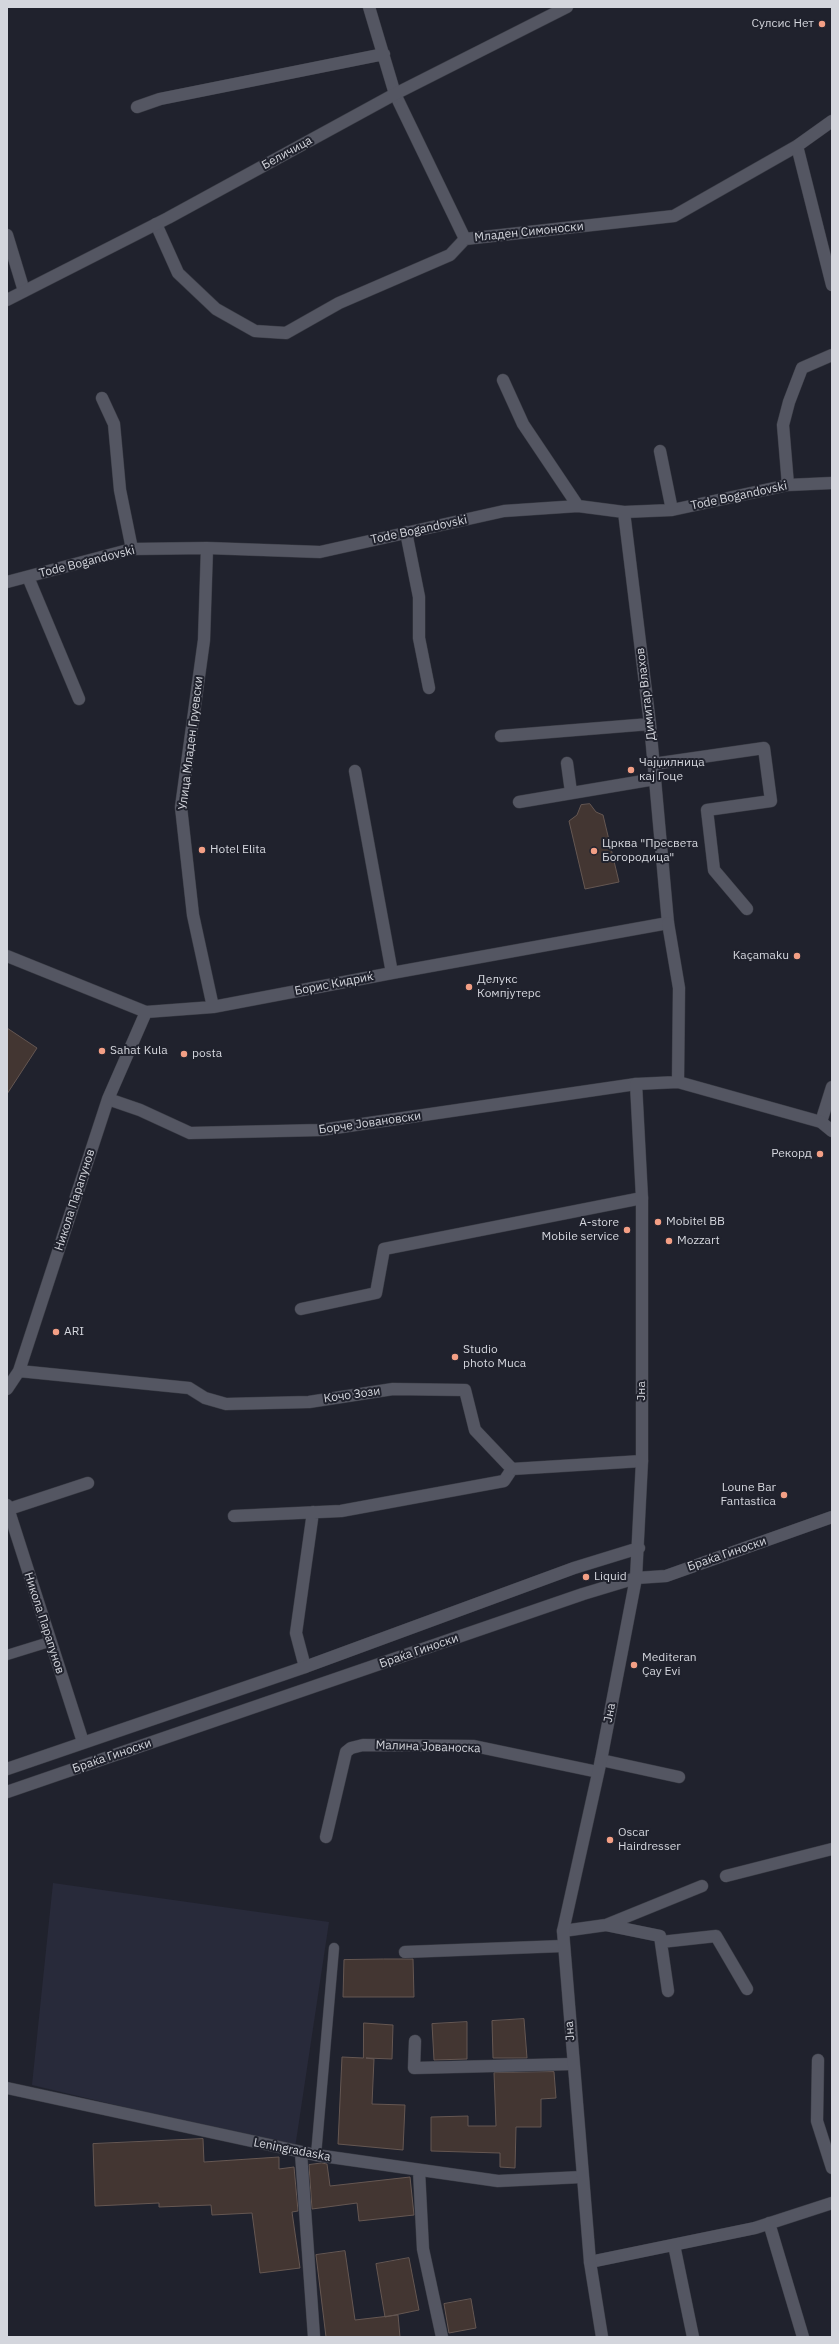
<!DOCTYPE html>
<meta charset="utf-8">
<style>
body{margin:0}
#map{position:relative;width:839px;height:2344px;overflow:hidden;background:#20222d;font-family:"IBM Plex Sans",sans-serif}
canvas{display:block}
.frame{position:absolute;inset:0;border:8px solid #d4d6dd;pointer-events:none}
</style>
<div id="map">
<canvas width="839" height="2344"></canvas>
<div class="frame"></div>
</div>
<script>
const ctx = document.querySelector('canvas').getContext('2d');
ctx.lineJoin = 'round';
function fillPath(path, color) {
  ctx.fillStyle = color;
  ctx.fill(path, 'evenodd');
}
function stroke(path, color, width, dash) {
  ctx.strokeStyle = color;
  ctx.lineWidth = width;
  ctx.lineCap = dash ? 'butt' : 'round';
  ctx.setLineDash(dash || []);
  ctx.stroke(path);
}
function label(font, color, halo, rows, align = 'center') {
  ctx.font = font + ' "IBM Plex Sans",sans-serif';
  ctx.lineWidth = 4;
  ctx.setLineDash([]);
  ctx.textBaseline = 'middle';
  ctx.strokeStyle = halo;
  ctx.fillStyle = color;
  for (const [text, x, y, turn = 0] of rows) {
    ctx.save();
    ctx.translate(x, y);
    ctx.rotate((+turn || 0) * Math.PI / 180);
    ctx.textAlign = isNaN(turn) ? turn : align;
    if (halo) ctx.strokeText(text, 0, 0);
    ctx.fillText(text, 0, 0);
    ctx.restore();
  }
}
fillPath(new Path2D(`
 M53 1883 329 1922 295 2148 32 2085Z`), '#282a3a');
const building = new Path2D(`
 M590 804 596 812 603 815 619 882 585 889 569 821 577 815 581 805Z
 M7 1028 37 1048 7 1094Z
 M384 1959H413L414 1997H343L344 1960Z
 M524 2019 527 2058H493L492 2021Z
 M467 2022V2059L434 2060 432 2024Z
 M364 2023 393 2025 392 2059 366 2058 374 2059 372 2104 405 2105 403 2150 338 2144 342 2057 363 2058Z
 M554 2072 556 2098 541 2099V2127H516L515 2168 500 2167V2153L431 2151V2117L468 2116V2126H496L494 2073Z
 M203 2139 204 2162 279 2157V2169L294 2167 298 2211 292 2212 300 2268 260 2273 252 2213 212 2215 211 2205 159 2207V2203L95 2206 93 2144Z
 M322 2163 327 2164 330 2186 410 2177 414 2215 359 2221 357 2203 312 2209 309 2165Z
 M345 2251 355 2320 398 2315 400 2337H326L316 2255Z
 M409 2258 419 2310 385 2317 376 2264Z
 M471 2299 476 2328 449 2333 444 2304Z`);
fillPath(building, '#433632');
stroke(building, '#655752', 1);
const service = new Path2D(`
 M7 1655 49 1642
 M316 2155 334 1948`);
const minor = new Path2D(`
 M369 7 395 94 465 239
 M137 107 160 99 384 54
 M797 146 832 285
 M156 224 178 273 216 309 255 331 286 333 339 303 450 255 465 239 674 216 797 146 832 121
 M7 235 24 291
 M503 380 523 424 578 506
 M102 398 114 424 120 490 132 549
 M660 451 672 510
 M788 485 783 425 789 402 802 368 832 355
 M406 532 419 597V638L429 688
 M207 548 204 640 181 807 193 915 213 1007
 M28 577 79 699
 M7 582 132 549 207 548 320 552 504 511 578 506 624 512 672 510 788 485 832 483
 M501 736 650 724
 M567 763 571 792
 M653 764 764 748 771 801 707 810 714 870 747 909
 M355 771 392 973
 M519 802 655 779
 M7 956 146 1012 213 1007 392 973 668 923 650 724 624 512
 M108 1099 140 1110 190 1133 321 1130 636 1084
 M821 1122 832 1087
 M301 1309 376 1293 384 1249 642 1198
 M19 1371 189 1388 205 1398 226 1404 309 1402 393 1389 465 1390 475 1430 512 1469 642 1461
 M7 1389 19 1371 108 1099 146 1012
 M7 1505 83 1742
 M9 1509 88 1483
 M234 1516 341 1511 504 1481 512 1469
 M305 1667 296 1633 313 1512
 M601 1760 679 1777
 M326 1837 346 1752 351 1748 363 1745 474 1746 598 1772
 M726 1876 832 1849
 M606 1925 660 1936 668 1991
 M563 1931 606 1925 702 1886
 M661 1942 716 1936 747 1989
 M405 1952 563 1946
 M415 2041 414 2068 573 2064
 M818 2060 817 2121 832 2168
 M7 2088 316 2155 498 2181 582 2177
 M301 2153 314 2337
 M419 2171 423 2249 442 2337
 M769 2223 803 2337
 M674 2245 693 2337
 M590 2262 755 2228 832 2203`);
const tertiary = new Path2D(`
 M668 923 679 988 678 1082
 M7 1769 305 1667 574 1568 639 1548
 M7 1792 583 1594 636 1578 666 1576 832 1517
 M602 2337 590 2262 563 1931 601 1760 636 1578 642 1461V1198L636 1084 678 1082 821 1122 832 1131`);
const secondary = new Path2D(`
 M7 300 168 218 395 94 567 7`);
stroke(service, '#3a3c45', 11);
stroke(minor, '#3a3c45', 13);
stroke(tertiary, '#3a3c45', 13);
stroke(secondary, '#3a3c45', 13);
stroke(service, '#545662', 10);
stroke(minor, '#545662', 12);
stroke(tertiary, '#545662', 12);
stroke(secondary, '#545662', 12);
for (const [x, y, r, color] of [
 [822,24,4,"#f39f85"],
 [631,770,4,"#f39f85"],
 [202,850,4,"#f39f85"],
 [594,851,4,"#f39f85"],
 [797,956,4,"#f39f85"],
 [469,987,4,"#f39f85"],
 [102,1051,4,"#f39f85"],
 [184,1054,4,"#f39f85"],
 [820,1154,4,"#f39f85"],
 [658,1222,4,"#f39f85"],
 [627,1230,4,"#f39f85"],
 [669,1241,4,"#f39f85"],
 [56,1332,4,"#f39f85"],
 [455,1357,4,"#f39f85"],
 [784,1495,4,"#f39f85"],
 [586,1577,4,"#f39f85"],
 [634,1665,4,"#f39f85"],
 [610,1840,4,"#f39f85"]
]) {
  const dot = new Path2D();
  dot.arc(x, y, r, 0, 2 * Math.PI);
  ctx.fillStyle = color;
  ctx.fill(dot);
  stroke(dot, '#20222d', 1.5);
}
label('12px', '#d4d6dd', '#20222d', [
 ["Сулсис Нет",814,24,"right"],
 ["Чајџилница",639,763],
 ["кај Гоце",639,777],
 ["Црква \"Пресвета",602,844],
 ["Богородица\"",602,858],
 ["Hotel Elita",210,850],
 ["Kaçamaku",789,956,"right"],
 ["Делукс",477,980],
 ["Компјутерс",477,994],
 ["Sahat Kula",110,1051],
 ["posta",192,1054],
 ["Рекорд",812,1154,"right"],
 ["Mobitel BB",666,1222],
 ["A-store",619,1223,"right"],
 ["Mobile service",619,1237,"right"],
 ["Mozzart",677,1241],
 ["ARI",64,1332],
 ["Studio",463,1350],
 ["photo Muca",463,1364],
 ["Loune Bar",776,1488,"right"],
 ["Fantastica",776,1502,"right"],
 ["Liquid",594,1577],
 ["Mediteran",642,1658],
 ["Çay Evi",642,1672],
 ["Oscar",618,1833],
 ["Hairdresser",618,1847]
], 'left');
label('12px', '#d4d6dd', '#20222d', [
 ["Беличица",287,153,-29],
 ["Младен Симоноски",529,232,-6],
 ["Tode Bogandovski",739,496,-12],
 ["Tode Bogandovski",419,530,-12],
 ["Tode Bogandovski",87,562,-14],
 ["Димитар Влахов",646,694,-97],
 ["Улица Младен Груевски",191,743,-83],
 ["Борис Кидриќ",334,984,-11],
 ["Борче Јовановски",370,1123,-8],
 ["Никола Парапунов",75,1200,-72],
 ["Јна",642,1391,-90],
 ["Кочо Зози",352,1395,-8],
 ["Браќа Гиноски",727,1554,-19],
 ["Никола Парапунов",44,1623,72],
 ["Браќа Гиноски",419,1651,-19],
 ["Јна",610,1713,-79],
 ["Малина Јованоска",428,1747,2],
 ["Браќа Гиноски",112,1756,-19],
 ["Јна",570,2031,-95],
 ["Leningradaska",292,2150,11]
]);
</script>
